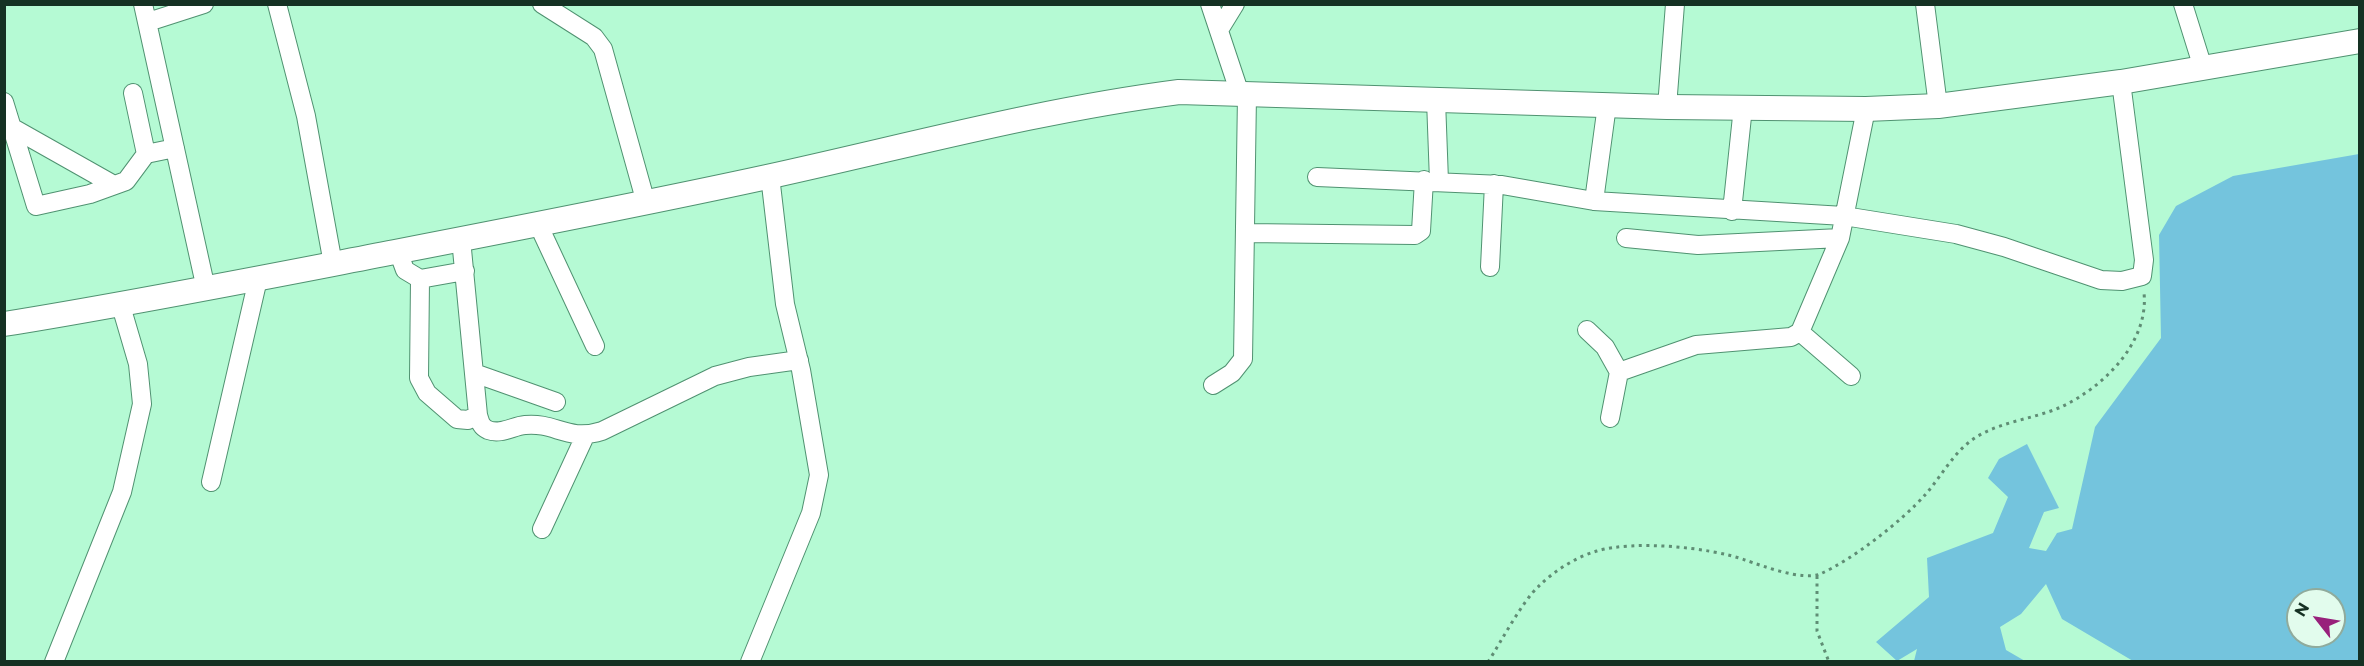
<!DOCTYPE html>
<style>
body{margin:0}
#map{position:relative;width:2364px;height:666px;overflow:hidden;background:#b5fad4;font-family:Montserrat,sans-serif}
canvas{display:block}
.frame{position:absolute;inset:0;border:6px solid #153123;pointer-events:none}
.north{position:absolute;left:2286px;top:588px;width:60px;height:60px;box-sizing:border-box;background:#e2fced;border:2px solid #90ab9c;border-radius:50%;rotate:301deg;font-size:16px;font-weight:700;line-height:24px;text-align:center;color:#153123}
.north::after{content:'';display:block;margin:auto;width:21px;height:27px;background:#98207b;clip-path:polygon(50% 0,100% 100%,50% 72%,0 100%)}
</style>
<div id="map">
<canvas width="2364" height="666"></canvas>
<div class="frame"></div>
<div class="north">N</div>
</div>
<script>
const ctx = document.querySelector('canvas').getContext('2d');
ctx.lineJoin = 'round';
function fillPath(path, color) {
  ctx.fillStyle = color;
  ctx.fill(path, 'evenodd');
}
function stroke(path, color, width, dash) {
  ctx.strokeStyle = color;
  ctx.lineWidth = width;
  ctx.lineCap = dash ? 'butt' : 'round';
  ctx.setLineDash(dash || []);
  ctx.stroke(path);
}
fillPath(new Path2D(`
 M2359 154V661H2133L2062 619 2046 584 2021 614 2000 627 2006 650 2025 661H1914L1917 649 1897 661 1876 642 1929 597 1927 558 1993 533 2008 497 1988 478 1999 459 2027 444 2059 508 2044 512 2029 548 2046 551 2057 533 2072 529 2095 427 2161 338 2159 235 2176 206 2233 176ZM2298 600H2334V636H2298Z`), '#74c4dd');
const minor = new Path2D(`
 M143 4 206 289
 M277 4 306 116 333 264
 M542 4 594 37 603 49 646 203
 M1210 4 1240 94
 M1925 4 1938 106
 M2183 4 2203 68
 M148 22 204 4
 M1219 30 1235 4
 M133 93 146 154
 M1436 100 1439 181
 M4 102 36 206 90 194 126 181 146 154 175 148
 M1667 107 1675 4
 M13 128 114 185
 M1317 177 1502 185 1594 201 1844 216 1956 234 2004 247 2101 280 2122 281 2142 276 2144 260 2121 82
 M1594 201 1607 105
 M1732 211 1743 107
 M538 224 595 346
 M1246 233 1415 235 1421 231 1424 180
 M1626 238 1698 245 1840 238
 M461 239 478 415C480 422 481 427 488 430 501 435 513 426 525 425 556 422 567 442 602 431L715 376 749 367 799 360
 M398 251 405 270 420 279 465 271
 M1490 267 1494 184
 M420 279 419 378 427 393 457 419 468 420 478 415
 M1587 330 1605 347 1619 372 1610 418
 M1800 332 1851 376
 M1619 372 1696 345 1791 337 1800 332 1840 238 1866 109
 M474 373 556 402
 M1213 385 1232 373 1243 359 1247 95
 M211 482 258 279
 M542 529 585 436
 M54 662 122 492 142 404 138 364 121 306
 M750 662 811 513 819 475 801 370 785 304 770 176`);
const major = new Path2D(`
 M4 324C135 303 265 277 395 252 519 228 643 204 767 177 904 147 1039 110 1179 92L1667 107 1866 109 1938 106 2121 82 2360 41`);
stroke(minor, '#509271', 20);
stroke(major, '#509271', 26);
stroke(new Path2D(`
 M1817 576V631L1829 662
 M1488 662C1501 642 1523 600 1539 586 1554 571 1576 557 1597 551 1633 540 1709 547 1745 560 1763 566 1802 581 1820 574 1852 560 1902 521 1925 495 1940 478 1951 457 1968 443 1993 422 2032 420 2061 407 2104 387 2149 342 2144 293`), '#5f8d74', 3, [3, 4.5]);
stroke(minor, '#fff', 18);
stroke(major, '#fff', 24);
</script>
